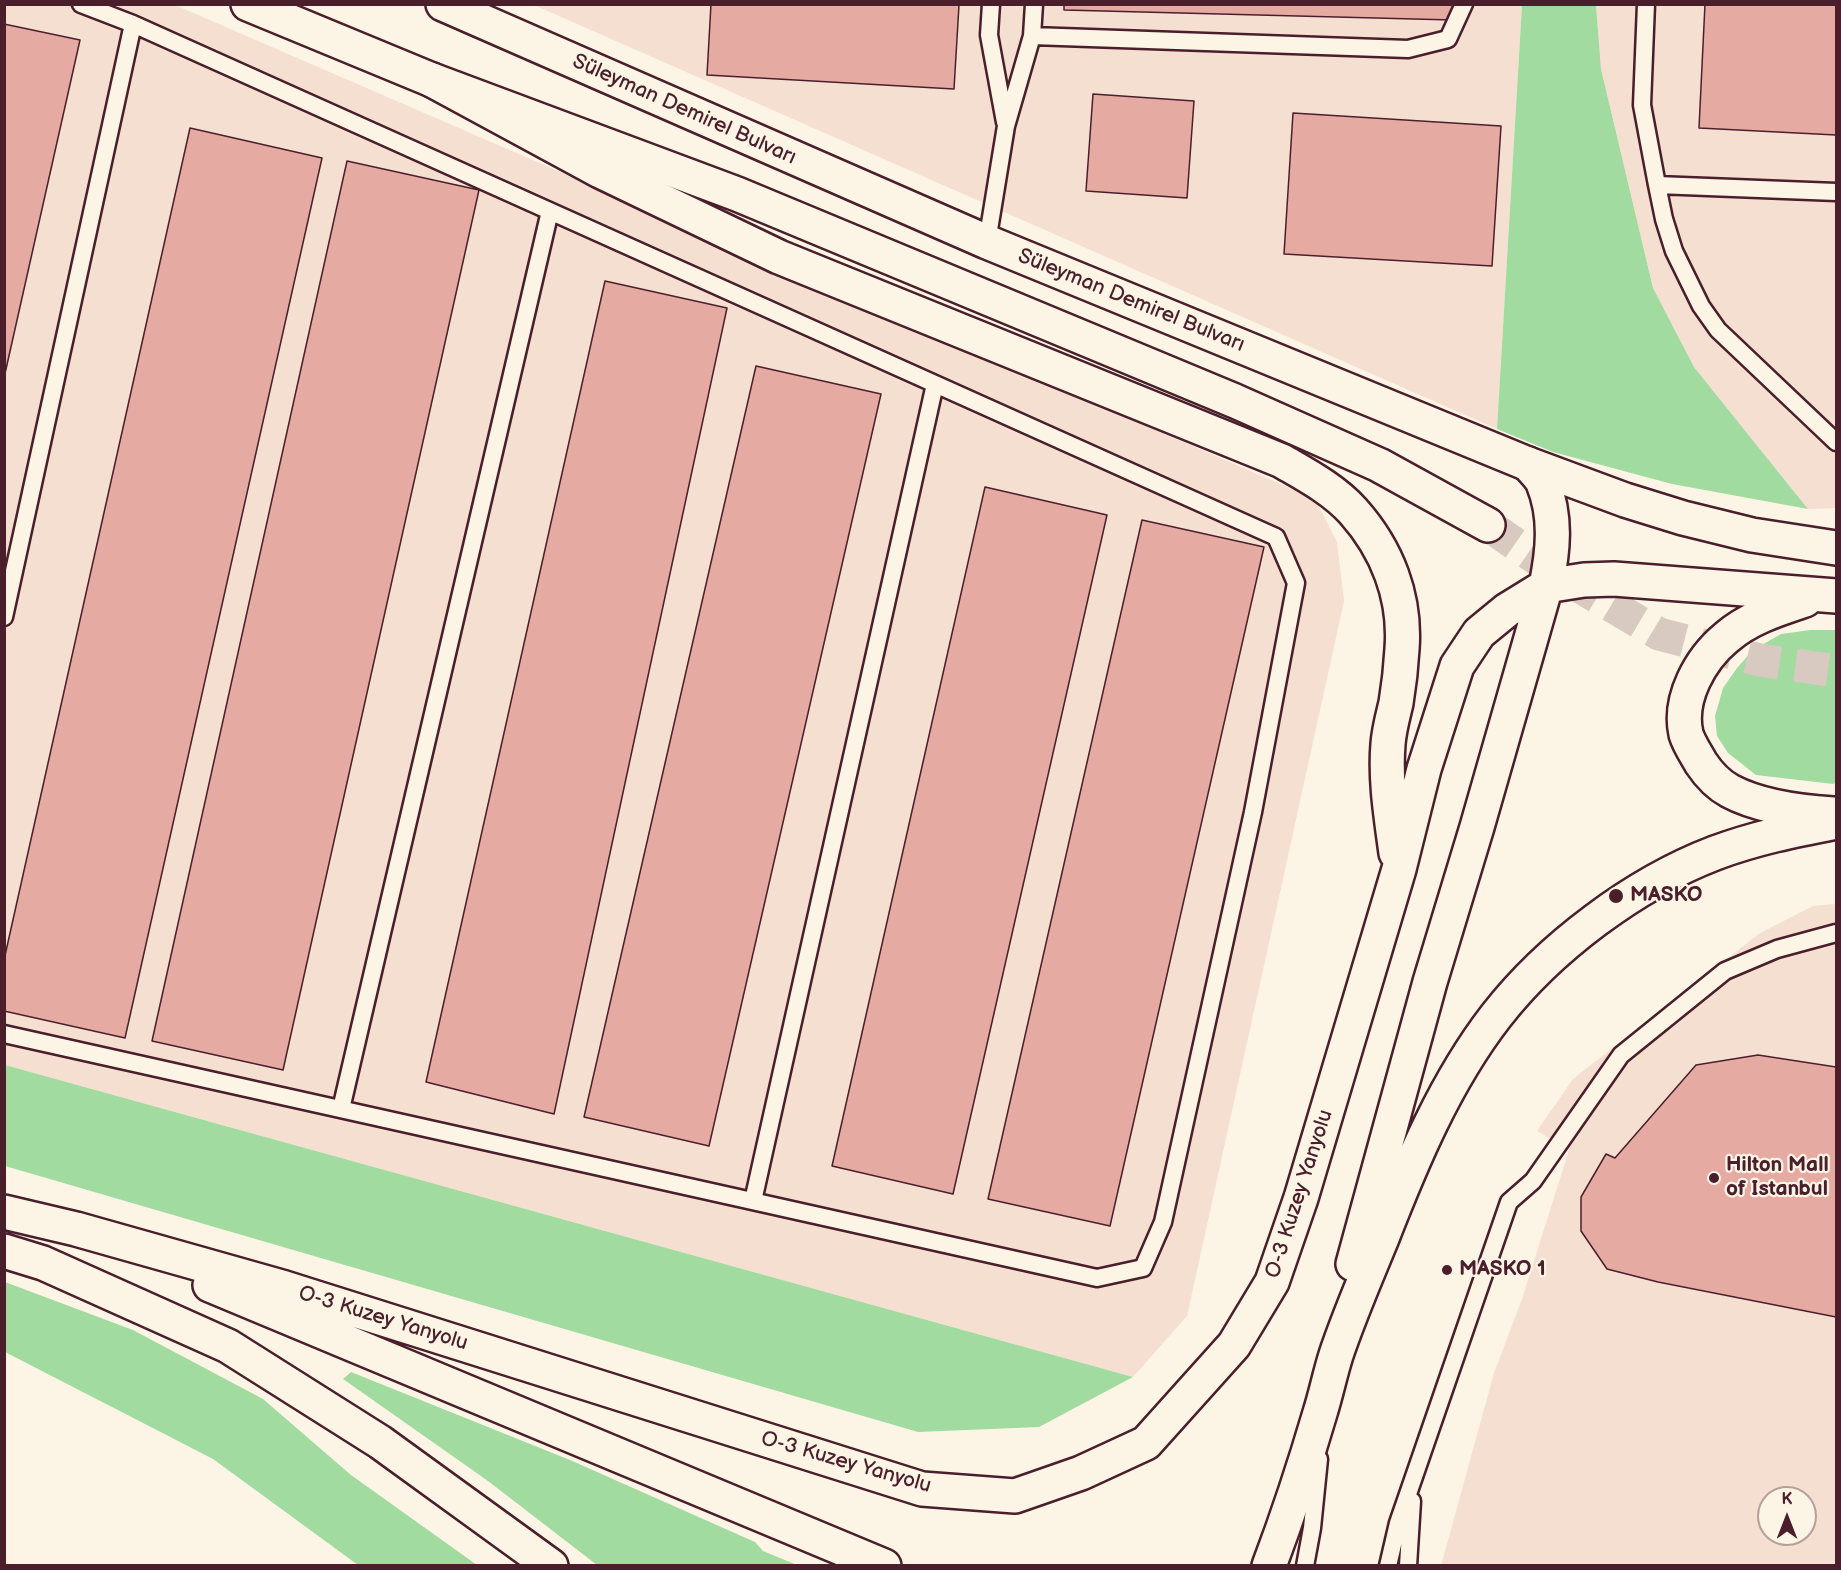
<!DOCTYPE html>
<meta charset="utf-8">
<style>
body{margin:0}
#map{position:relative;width:1841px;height:1570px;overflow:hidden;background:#fcf5e5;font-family:"Balsamiq Sans",sans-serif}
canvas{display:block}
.frame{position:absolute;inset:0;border:6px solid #4a1f2b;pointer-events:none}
.north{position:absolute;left:1757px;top:1486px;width:60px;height:60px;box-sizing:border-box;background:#fcf5e5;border:2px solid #b59f9b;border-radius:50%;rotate:0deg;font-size:16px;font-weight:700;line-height:24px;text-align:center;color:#4a1f2b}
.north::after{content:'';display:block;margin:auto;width:21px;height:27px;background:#4a1f2b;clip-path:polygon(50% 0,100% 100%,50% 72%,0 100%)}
</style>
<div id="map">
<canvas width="1841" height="1570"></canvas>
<div class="frame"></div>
<div class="north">K</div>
</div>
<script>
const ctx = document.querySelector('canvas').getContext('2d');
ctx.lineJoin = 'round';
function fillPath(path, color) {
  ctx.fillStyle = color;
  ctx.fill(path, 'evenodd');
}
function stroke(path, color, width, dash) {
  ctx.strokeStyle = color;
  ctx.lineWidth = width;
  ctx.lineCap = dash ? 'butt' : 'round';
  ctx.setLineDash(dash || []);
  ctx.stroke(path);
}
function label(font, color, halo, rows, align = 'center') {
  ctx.font = font + ' "Balsamiq Sans",sans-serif';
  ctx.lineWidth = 4.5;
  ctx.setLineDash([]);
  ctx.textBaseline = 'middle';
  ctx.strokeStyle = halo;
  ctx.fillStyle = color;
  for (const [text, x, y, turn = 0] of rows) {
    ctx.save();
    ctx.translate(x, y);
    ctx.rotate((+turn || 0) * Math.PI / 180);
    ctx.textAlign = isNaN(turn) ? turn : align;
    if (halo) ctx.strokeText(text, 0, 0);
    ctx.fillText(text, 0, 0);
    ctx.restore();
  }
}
fillPath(new Path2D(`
 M4 5H175L1315 499 1337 542 1344 601 1187 1316 1133 1377 5 1065Z
 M534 5H1522L1497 429Z
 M1596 5H1836V508L1808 509 1694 367 1653 288 1601 69Z
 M1836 904V1565L1441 1566 1494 1373 1522 1299 1569 1150 1537 1131 1573 1079 1760 933 1813 906ZM1769 1498H1805V1534H1769Z`), '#f5dfd1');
fillPath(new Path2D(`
 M1522 5H1596L1601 69 1653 288 1694 367 1808 509 1672 484 1553 452 1497 429Z
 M1810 630H1836V783L1833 784 1756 775 1728 753 1717 736 1715 716 1723 688 1737 668 1753 650 1781 634Z
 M4 1065H5L1133 1377 1039 1427 918 1432 5 1166Z
 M5 1282 133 1330 263 1399 351 1475 477 1565H358L213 1459 5 1352Z
 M351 1372 570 1460 755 1542 763 1551 797 1565H597L488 1481 343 1379Z`), '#a2dba0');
const building = new Path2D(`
 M711 4 959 5 954 89 707 75Z
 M1064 4H1453V20L1064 10Z
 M1705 4H1836V135L1699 128Z
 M4 24 80 40 4 378Z
 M1093 94 1194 101 1187 198 1086 191Z
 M1293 113 1501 126 1492 266 1284 254Z
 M190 128 322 158 125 1038 4 1011V960Z
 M347 161 479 190 283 1070 152 1041Z
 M605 281 727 308 554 1114 426 1082Z
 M756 366 881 394 709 1146 584 1117Z
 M985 487 1107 515 953 1194 832 1166Z
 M1142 520 1264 547 1110 1226 988 1199Z
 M1758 1055 1836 1067V1317L1658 1282 1607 1269 1581 1231V1197L1606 1154 1615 1158 1696 1065Z`);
fillPath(building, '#e5aba2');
stroke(building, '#4a1f2b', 1.5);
stroke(new Path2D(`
 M1488 525 1557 573 1659 634 1760 660 1836 671`), '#d8cac0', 33, [33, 16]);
const service = new Path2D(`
 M991 4 989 35 1005 122
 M1646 4 1642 105 1657 185 1836 192
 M1032 36 1408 49 1448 39 1464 4
 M1657 185 1664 219 1674 251 1701 306 1718 330 1836 442
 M987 242 1006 126 1032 36 1034 4
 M4 617 133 24
 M4 1034 1097 1278 1143 1268 1163 1222 1253 812 1296 583 1276 537 133 24 81 4
 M341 1109 550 211
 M753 1201 935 384
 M1305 1566 1312 1528 1319 1459
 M1388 1566 1398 1523 1509 1202 1533 1181 1621 1055 1725 971 1777 949 1836 933
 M1408 1566 1412 1501`);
const secondary = new Path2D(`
 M248 4 432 80 737 194 1235 401 1379 465 1488 525
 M443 4 987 242 1528 464 1625 500 1683 518 1752 535 1836 548`);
const primary = new Path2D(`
 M432 80 600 171 779 257 1282 461C1306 475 1333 489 1353 511 1387 549 1406 597 1402 649 1401 667 1399 685 1396 703 1393 716 1389 730 1388 744 1385 780 1391 816 1396 853
 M1805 600C1778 609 1749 618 1727 637 1700 659 1678 699 1686 734 1689 744 1696 754 1701 763 1709 775 1717 784 1730 791 1758 806 1802 812 1833 814
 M4 1212 76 1229 285 1288 922 1489 1015 1496 1081 1473 1146 1443 1234 1345 1272 1282 1301 1198 1399 869 1424 769 1457 666 1479 633 1507 610 1546 586 1584 580 1614 579 1836 596
 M4 1251 43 1263 228 1346 380 1442 551 1566
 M1353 1264 1430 982 1477 827 1546 586C1553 552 1557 517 1543 483 1540 476 1533 470 1528 464
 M210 1285 884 1566
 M1269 1566C1288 1516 1305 1464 1320 1413 1326 1394 1330 1374 1336 1355 1349 1316 1366 1277 1382 1238 1412 1161 1445 1082 1496 1016 1549 948 1634 884 1715 853 1755 838 1795 830 1836 822`);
stroke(service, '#4a1f2b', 21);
stroke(secondary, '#4a1f2b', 38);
stroke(primary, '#4a1f2b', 38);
stroke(service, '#fcf5e5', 16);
stroke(secondary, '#fcf5e5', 33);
stroke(primary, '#fcf5e5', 33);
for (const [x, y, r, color] of [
 [1616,896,8,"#4a1f2b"],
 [1714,1178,6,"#4a1f2b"],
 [1447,1270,6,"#4a1f2b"]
]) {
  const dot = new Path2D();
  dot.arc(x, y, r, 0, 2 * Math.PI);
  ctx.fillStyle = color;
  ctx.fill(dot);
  stroke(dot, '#fcf5e5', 2);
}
label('21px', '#4a1f2b', '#fcf5e5', [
 ["Süleyman Demirel Bulvarı",684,110,24],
 ["Süleyman Demirel Bulvarı",1131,301,22],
 ["O-3 Kuzey Yanyolu",1300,1194,-72],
 ["O-3 Kuzey Yanyolu",383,1319,17],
 ["O-3 Kuzey Yanyolu",846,1463,16]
]);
label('bold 21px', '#4a1f2b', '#fcf5e5', [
 ["MASKO",1630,896],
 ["Hilton Mall",1726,1166],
 ["of Istanbul",1726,1190],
 ["MASKO 1",1459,1270]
], 'left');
</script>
